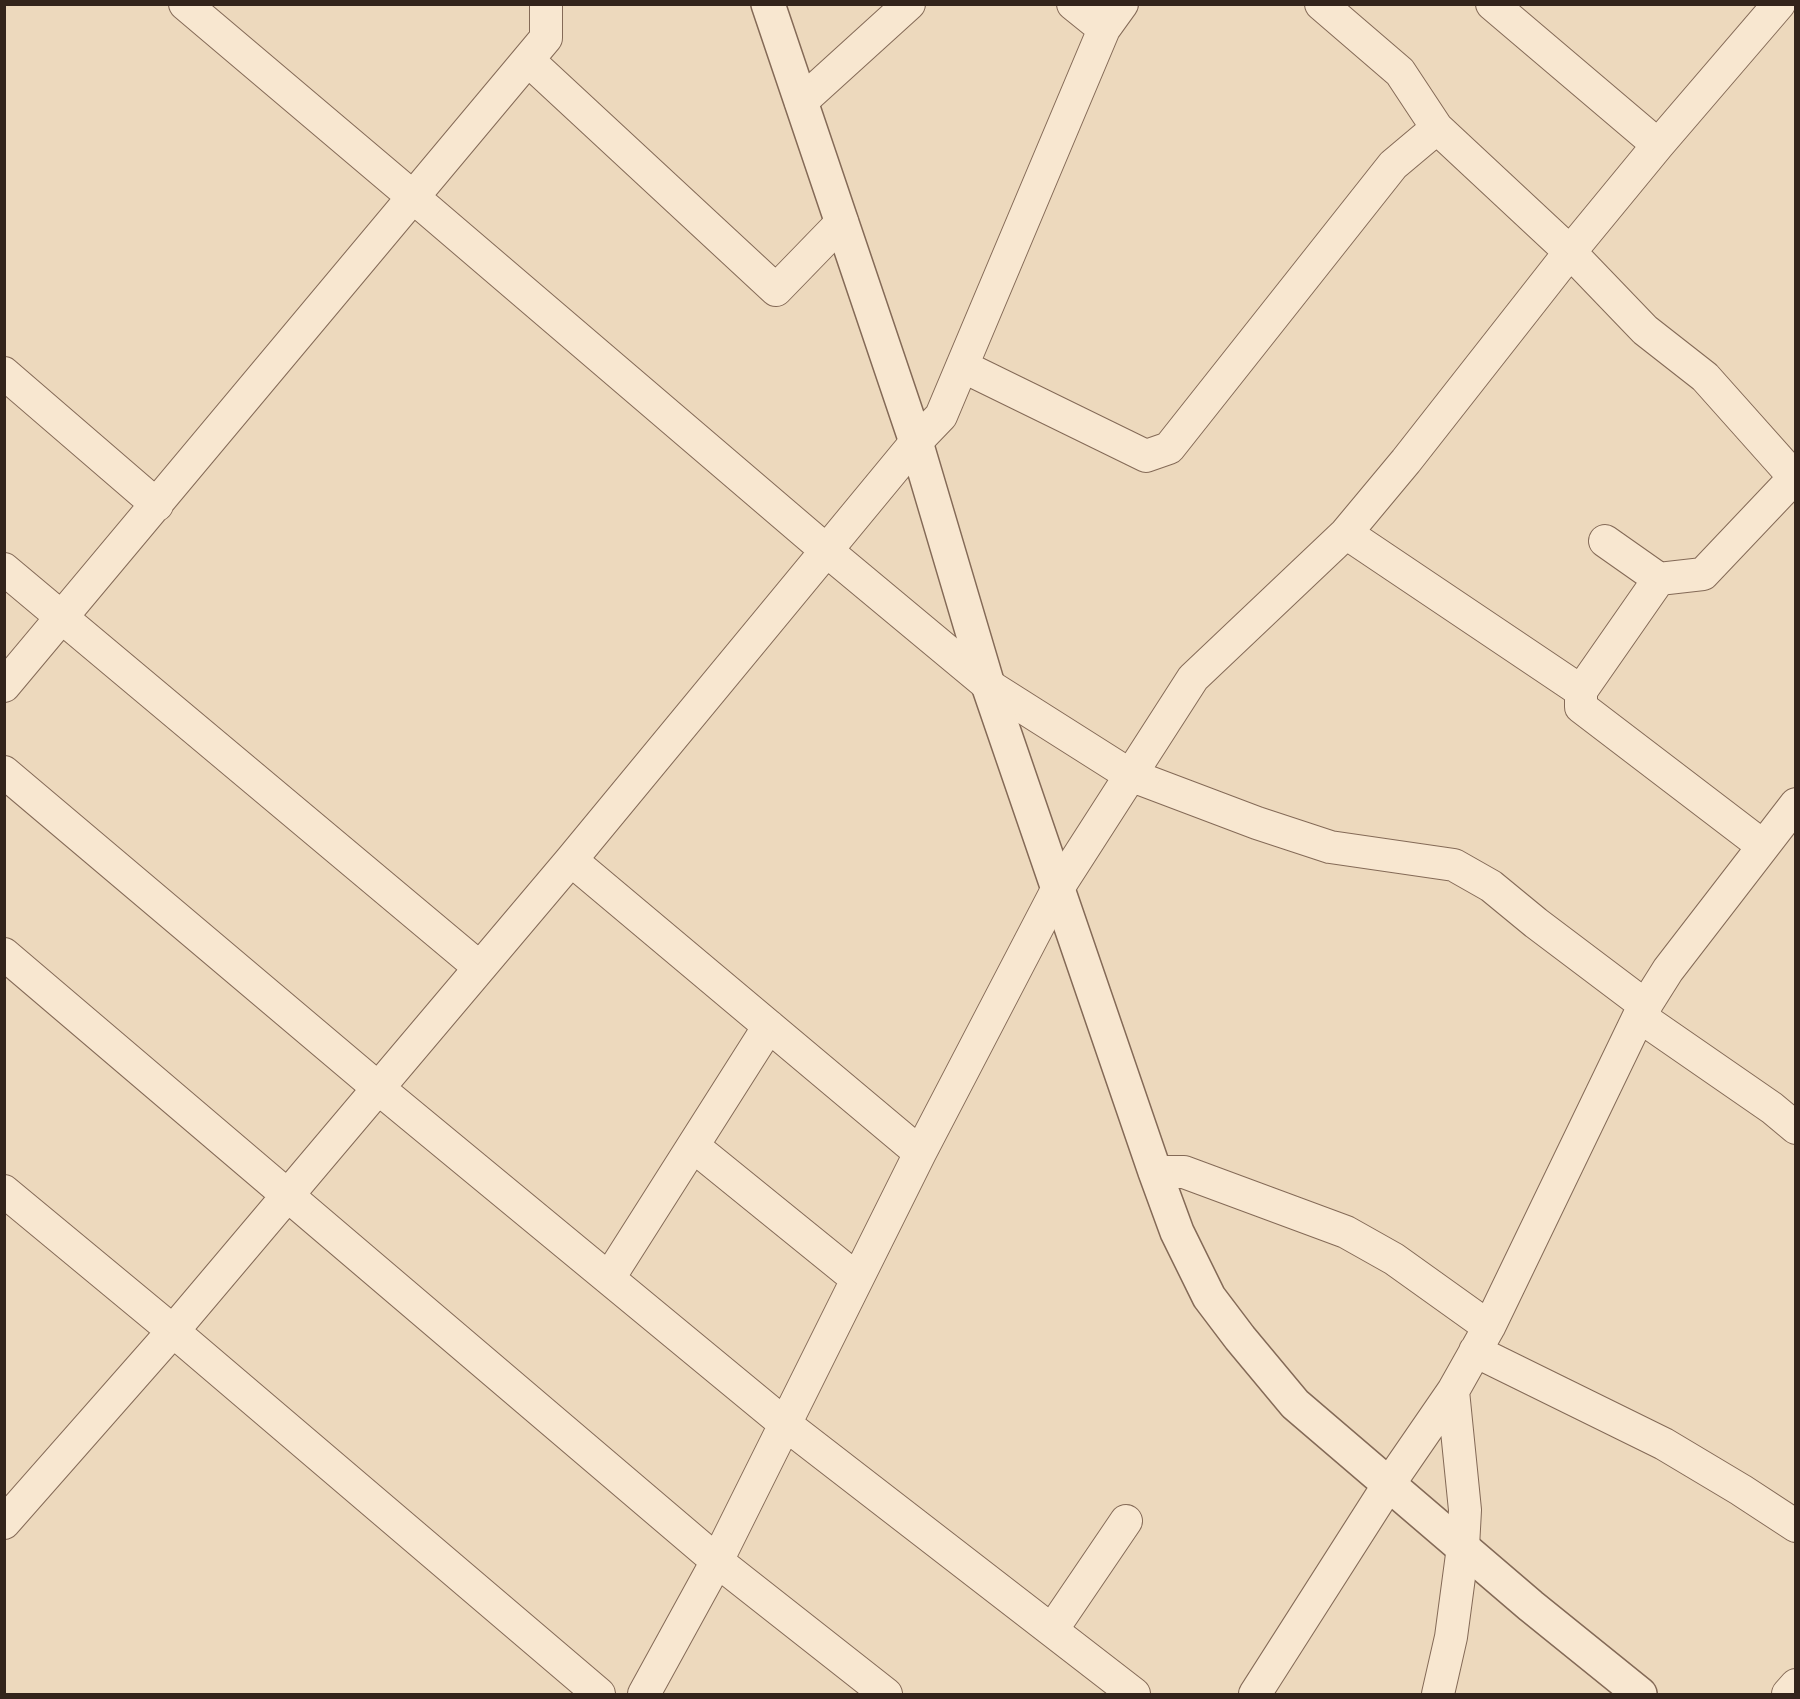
<!DOCTYPE html>
<style>
body{margin:0}
#map{position:relative;width:1800px;height:1699px;overflow:hidden;background:#edd9bd;font-family:Bitter,serif}
canvas{display:block}
.frame{position:absolute;inset:0;border:6px solid #33241b;pointer-events:none}
</style>
<div id="map">
<canvas width="1800" height="1699"></canvas>
<div class="frame"></div>
</div>
<script>
const ctx = document.querySelector('canvas').getContext('2d');
ctx.lineJoin = 'round';
function stroke(path, color, width, dash) {
  ctx.strokeStyle = color;
  ctx.lineWidth = width;
  ctx.lineCap = dash ? 'butt' : 'round';
  ctx.setLineDash(dash || []);
  ctx.stroke(path);
}
const minor = new Path2D(`
 M185 4 413 197 827 551 988 685 1130 775 1257 823 1330 847 1454 865 1491 886 1536 923 1646 1006
 M1073 4 1104 29
 M1321 4 1400 72 1437 128 1570 252 1645 330 1705 377 1796 479
 M1492 4 1658 145
 M528 60 776 290 842 222
 M801 102 909 4
 M962 366 1146 456 1169 448 1393 165 1437 128
 M4 373 157 505
 M1346 533 1581 691V707L1763 846
 M1605 541 1659 579 1703 574 1794 478
 M4 569 479 967
 M4 686 546 38V4
 M1581 691 1659 579
 M4 772 378 1088 785 1424 1134 1694
 M571 860 920 1153
 M4 954 717 1561 886 1694
 M1639 1016 1772 1108 1796 1128
 M693 1146 857 1279
 M1155 1172H1184L1346 1232 1394 1259 1489 1327
 M4 1191 173 1331 599 1694
 M609 1278 769 1026
 M1475 1351 1664 1444 1741 1490 1796 1526
 M4 1523 173 1331 571 860 916 442 941 416 1104 29 1122 4
 M1052 1630 1126 1521
 M644 1694 717 1561 920 1153 1058 888 1193 678 1346 533 1406 461 1570 252 1658 145 1779 4
 M1255 1694 1389 1484 1453 1391 1489 1327 1639 1016 1668 970 1796 804
 M1438 1694 1451 1637 1463 1547 1465 1510 1453 1391
 M1788 1694 1796 1685`);
const tertiary = new Path2D(`
 M768 4 916 442 988 685 1155 1172 1177 1232 1209 1297 1240 1338 1295 1404 1531 1606 1640 1694`);
stroke(minor, '#846a57', 34);
stroke(tertiary, '#846a57', 36);
stroke(minor, '#f8e7d0', 32);
stroke(tertiary, '#f8e7d0', 33);
</script>
